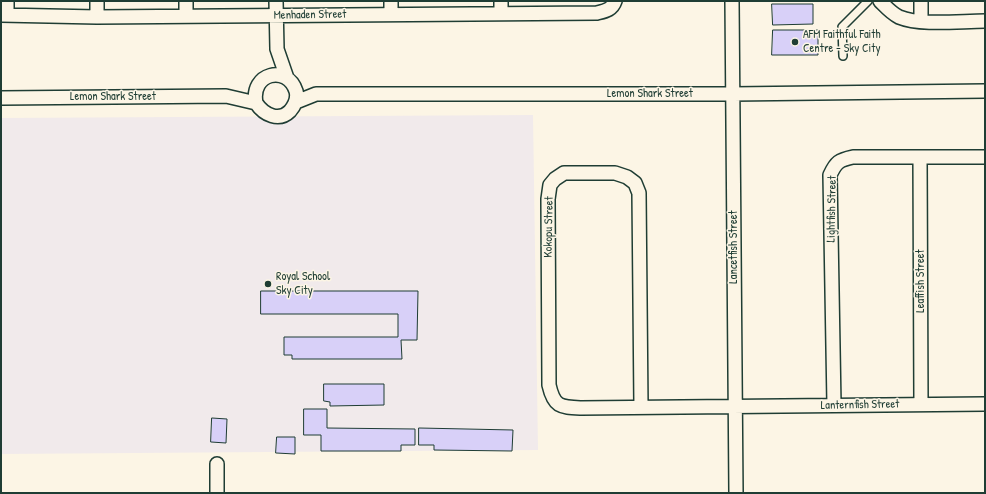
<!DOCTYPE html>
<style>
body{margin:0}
#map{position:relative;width:986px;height:494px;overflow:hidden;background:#fcf5e5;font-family:"Patrick Hand",sans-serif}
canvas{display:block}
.frame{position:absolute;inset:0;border:2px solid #1f3d34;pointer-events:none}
</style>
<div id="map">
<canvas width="986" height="494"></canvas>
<div class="frame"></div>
</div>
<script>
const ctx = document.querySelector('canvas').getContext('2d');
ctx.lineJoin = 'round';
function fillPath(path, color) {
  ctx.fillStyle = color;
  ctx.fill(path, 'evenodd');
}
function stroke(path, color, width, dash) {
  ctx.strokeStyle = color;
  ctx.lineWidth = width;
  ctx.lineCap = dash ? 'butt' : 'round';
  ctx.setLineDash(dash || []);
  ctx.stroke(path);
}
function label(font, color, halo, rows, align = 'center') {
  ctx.font = font + ' "Patrick Hand",sans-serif';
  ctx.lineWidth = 3;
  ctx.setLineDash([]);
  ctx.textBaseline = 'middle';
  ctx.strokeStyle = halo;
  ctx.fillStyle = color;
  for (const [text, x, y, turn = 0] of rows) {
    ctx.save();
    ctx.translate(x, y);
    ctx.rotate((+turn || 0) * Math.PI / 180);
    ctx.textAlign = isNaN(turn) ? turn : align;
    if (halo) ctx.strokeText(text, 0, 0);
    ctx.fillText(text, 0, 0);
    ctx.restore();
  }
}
fillPath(new Path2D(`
 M533 115 538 450 1 454V118Z`), '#f1eaeb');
const building = new Path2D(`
 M772 4H813V24L773 25Z
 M773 30H818V55H772Z
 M261 291H418L417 340H401L402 359H292V355H284V337H398V314H261Z
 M324 384H384V405L330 406V402L324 401Z
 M304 409H327V428L415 429V445H401V451H321V435H304Z
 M212 418 227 419 226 443 211 442Z
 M419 428 513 430 512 451 434 450V445H419Z
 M277 437H295V454L276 453Z`);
fillPath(building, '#d8d0f8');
stroke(building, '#1f3d34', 1);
const lane = new Path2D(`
 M843 56 842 27 868 1`);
const street = new Path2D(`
 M7 1V15
 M97 1V17
 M186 1V16
 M276 1 277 49 287 78
 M391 1V14
 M501 1V13
 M732 1 736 493
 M880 1C886 7 891 13 899 17 921 26 960 21 985 21
 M921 1V21
 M1 15 97 17 597 13C605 11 612 10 615 1
 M1 98 226 96 256 103C264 115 279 122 290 111 295 105 298 98 296 91 287 64 250 73 256 103
 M296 102 316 94H733L985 91
 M920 157 921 404
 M834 405 830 175C836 162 839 160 853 157H985
 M641 407 639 193 635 183 627 177 615 173H564L555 179 550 185 548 199 549 385C554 407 560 407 581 408L985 404
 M217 464V493`);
stroke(lane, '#1f3d34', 10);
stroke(street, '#1f3d34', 16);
stroke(lane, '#fcf5e5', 7);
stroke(street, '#fcf5e5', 13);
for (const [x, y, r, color] of [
 [795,42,4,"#1f3d34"],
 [268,284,4,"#1f3d34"]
]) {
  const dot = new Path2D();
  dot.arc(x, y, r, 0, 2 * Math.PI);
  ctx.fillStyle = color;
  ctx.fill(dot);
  stroke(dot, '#fcf5e5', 1.5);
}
label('12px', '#1f3d34', '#fcf5e5', [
 ["Menhaden Street",310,15,-1],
 ["Lemon Shark Street",650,94],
 ["Lemon Shark Street",113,97],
 ["Lightfish Street",832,209,-89],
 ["Kokopu Street",549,227,-89],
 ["Lancetfish Street",734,247,-90],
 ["Leaffish Street",921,281,-90],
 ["Lanternfish Street",860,405,-1]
]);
label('12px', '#1f3d34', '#fcf5e5', [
 ["AFM Faithful Faith",803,35],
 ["Centre - Sky City",803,49],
 ["Royal School",276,277],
 ["Sky City",276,291]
], 'left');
</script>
